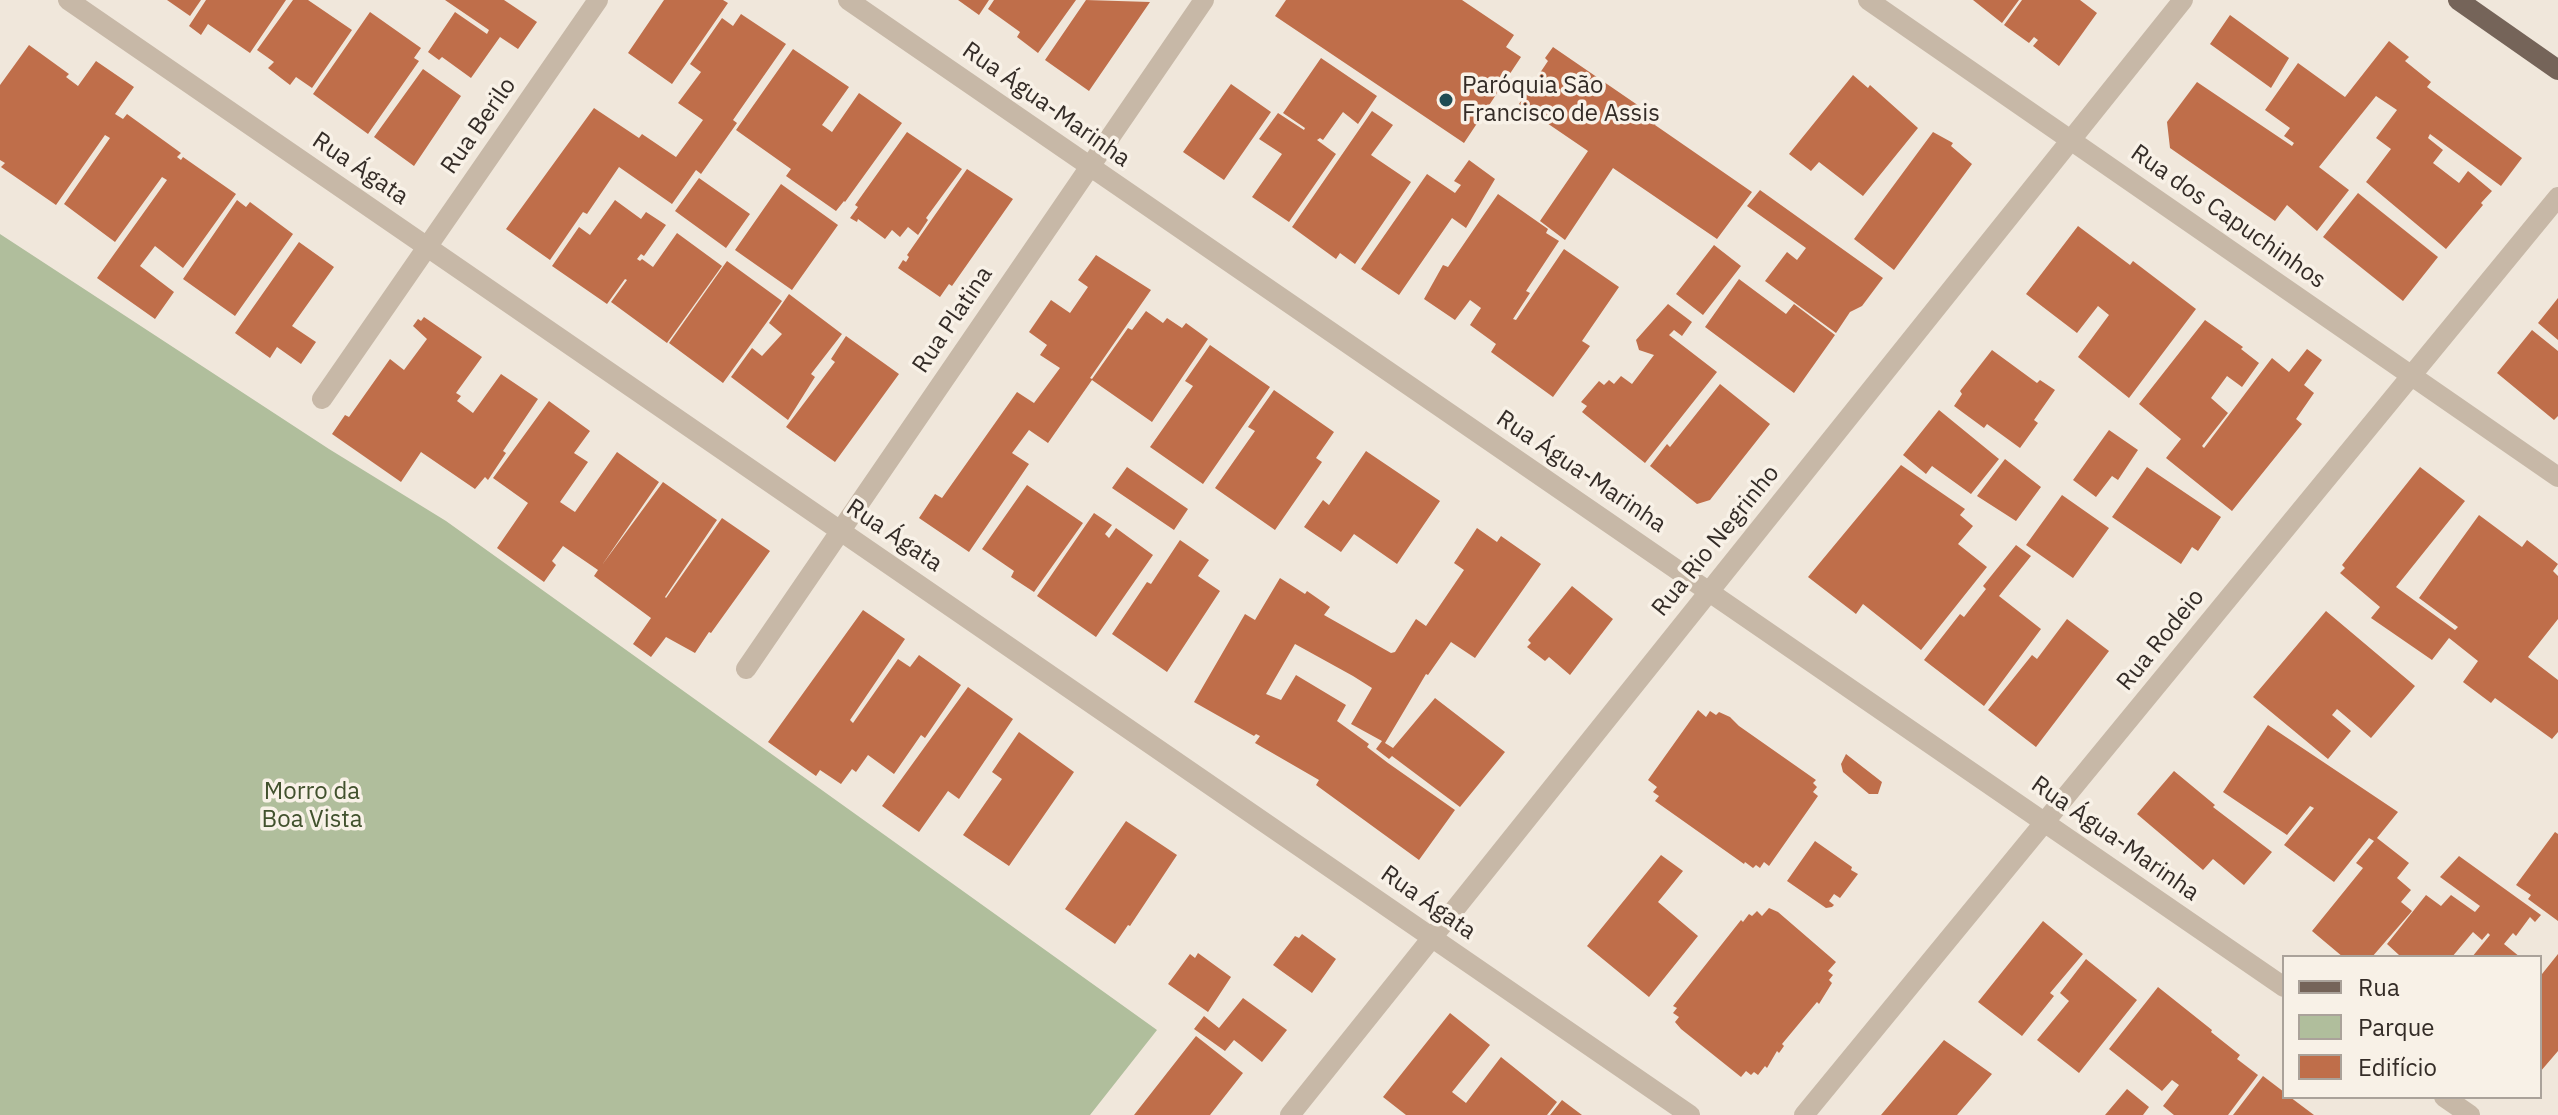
<!DOCTYPE html>
<meta charset="utf-8">
<style>
body{margin:0}
#map{position:relative;width:2558px;height:1115px;overflow:hidden;background:#f0e7db;font-family:"IBM Plex Sans",sans-serif}
canvas{display:block}
.legend{position:absolute;left:2282px;top:955px;width:260px;height:144px;box-sizing:border-box;background:#f8f1e7;border:2px solid #aaa29a;margin:0;padding:10px 14px;list-style:none;font-size:24px;color:#342c27}
.legend li{display:flex;align-items:center;gap:16px;height:40px}
.legend b{width:40px;border:2px solid #aaa29a}
</style>
<div id="map">
<canvas width="2558" height="1115"></canvas>
<ul class="legend">
<li><b style="height:10px;background:#756459"></b>Rua</li>
<li><b style="height:22px;background:#b0be9c"></b>Parque</li>
<li><b style="height:22px;background:#bf6e4a"></b>Edifício</li>
</ul>
</div>
<script>
const ctx = document.querySelector('canvas').getContext('2d');
ctx.lineJoin = 'round';
function fillPath(path, color) {
  ctx.fillStyle = color;
  ctx.fill(path, 'evenodd');
}
function stroke(path, color, width, dash) {
  ctx.strokeStyle = color;
  ctx.lineWidth = width;
  ctx.lineCap = dash ? 'butt' : 'round';
  ctx.setLineDash(dash || []);
  ctx.stroke(path);
}
function label(font, color, halo, rows, align = 'center') {
  ctx.font = font + ' "IBM Plex Sans",sans-serif';
  ctx.lineWidth = 7;
  ctx.setLineDash([]);
  ctx.textBaseline = 'middle';
  ctx.strokeStyle = halo;
  ctx.fillStyle = color;
  for (const [text, x, y, turn = 0] of rows) {
    ctx.save();
    ctx.translate(x, y);
    ctx.rotate((+turn || 0) * Math.PI / 180);
    ctx.textAlign = isNaN(turn) ? turn : align;
    if (halo) ctx.strokeText(text, 0, 0);
    ctx.fillText(text, 0, 0);
    ctx.restore();
  }
}
fillPath(new Path2D(`
 M0 234 329 449 446 521 1157 1030 1090 1115H0Z`), '#b0be9c');
fillPath(new Path2D(`
 M167 0H201L190 16Z
 M206 0H286L250 53 208 24 201 35 189 26Z
 M293 0H308L352 30 312 88 296 77 290 85 268 68 274 62 257 50Z
 M445 0H504L537 22 518 49 500 37 471 78 442 57 439 60 428 52 455 12 487 34 489 30Z
 M664 0H723L728 3 672 84 628 53Z
 M958 0H989L979 15Z
 M994 0H1076L1038 53 1017 37 1020 32 988 9Z
 M1086 0 1150 2 1089 91 1045 60Z
 M1286 0H1462L1514 35 1506 47 1521 57 1464 143 1275 16Z
 M1973 0H2019L2002 23Z
 M2022 0H2080L2097 13 2059 66 2033 46 2038 40 2034 37 2029 43 2004 25Z
 M370 12 421 48 414 58 419 61 368 134 313 94Z
 M741 14 786 44 733 120 737 123 701 174 696 170 672 204 619 167 587 214 583 212 550 260 506 229 594 108 639 138 642 134 676 157 703 120 678 103 701 72 690 64 722 18 733 26Z
 M2230 15 2289 58 2271 88 2210 44Z
 M2389 41 2409 57 2405 61 2431 82 2427 87 2522 158 2501 186 2430 134 2428 138 2443 150 2433 163 2459 183 2468 171 2492 191 2481 203 2483 205 2446 249 2366 182 2391 149 2376 138 2397 110 2376 96 2319 167 2349 190 2317 231 2287 205 2275 221 2170 148 2167 122 2197 82 2292 146 2294 143 2284 136 2290 128 2265 110 2298 63 2345 97Z
 M29 45 69 74 66 77 78 86 96 61 134 87 115 114 123 119 127 114 181 153 177 157 181 160 183 157 236 194 183 268 155 246 140 266 174 292 155 319 97 278 167 180 162 177 115 242 64 204 110 138 105 135 56 205 1 167 5 163 0 160V85Z
 M1553 47 1658 119 1655 125 1752 192 1717 239 1613 168 1565 240 1540 221 1588 151 1519 104 1548 61 1545 58Z
 M793 49 849 87 822 125 832 132 859 93 902 123 845 202 844 201 836 211 786 176 791 169 736 130Z
 M1321 58 1377 96 1358 124 1343 112 1323 140 1320 138 1317 140 1336 154 1289 222 1252 197 1282 154 1259 139 1278 113 1304 130 1305 128 1283 113Z
 M423 69 461 96 414 166 374 137Z
 M1853 75 1868 88 1870 85 1918 128 1863 196 1819 162 1811 171 1789 154Z
 M1231 84 1271 112 1224 180 1183 152Z
 M1372 111 1393 125 1371 155 1411 182 1355 264 1340 253 1336 259 1292 227Z
 M907 132 962 169 926 218 928 220 918 235 908 227 900 237 892 230 885 239 858 219 857 222 850 218 858 207 855 205Z
 M1933 132 1953 143 1951 146 1972 164 1894 270 1854 239Z
 M1469 160 1495 179 1466 228 1452 218 1399 295 1361 269 1427 174 1455 193 1461 185 1454 181Z
 M967 169 1013 199 952 286 949 284 940 297 898 268 903 260 906 262 909 257 907 255Z
 M699 178 750 214 726 248 675 211Z
 M781 184 838 225 792 290 735 250Z
 M1760 190 1883 278 1862 306 1850 312 1836 333 1765 281 1787 252 1797 260 1806 248 1747 206Z
 M2358 193 2438 257 2403 301 2323 237Z
 M1498 194 1548 229 1546 233 1559 241 1526 291 1530 293 1513 319 1516 320 1564 249 1619 287 1582 341 1590 346 1553 397 1491 352 1496 344 1470 325 1481 308 1470 300 1455 320 1424 299 1443 265 1448 267Z
 M237 200 246 207 250 202 293 234 235 316 183 279Z
 M615 200 641 219 646 212 666 225 644 256 641 254 637 259 640 261 642 259 653 267 677 233 722 266 667 343 611 302 627 280 625 279 607 304 552 266 579 227 590 235Z
 M2078 226 2130 265 2133 261 2196 309 2129 398 2078 357 2109 315 2098 306 2077 333 2026 294Z
 M299 242 334 267 292 326 316 342 301 364 277 347 270 358 235 333Z
 M1714 245 1741 266 1703 315 1676 294Z
 M1096 255 1151 290 1090 378 1092 379 1128 328 1132 330 1146 311 1163 323 1167 318 1182 328 1186 323 1208 339 1152 422 1092 380 1048 443 1029 430 1012 453 1029 464 969 552 919 518 935 494 942 498 1017 392 1034 403 1060 368 1040 355 1047 345 1029 332 1051 300 1070 313 1088 287 1078 280Z
 M727 261 782 301 723 383 669 343Z
 M1739 279 1786 314 1794 304 1835 335 1794 393 1705 327Z
 M789 294 842 334 811 374 815 377 788 420 731 377 752 348 762 356 782 334 769 323Z
 M2558 298V340L2538 323Z
 M1668 304 1692 322 1682 336 1674 330 1669 335 1717 372 1645 463 1582 412 1587 406 1581 402 1599 381 1604 385 1609 380 1614 384 1621 376 1632 384 1654 355 1639 350 1636 340Z
 M424 317 482 357 456 393 461 396 457 401 473 413 501 374 538 399 503 451 506 453 488 480 485 477 475 489 421 452 401 482 332 434 345 415 349 417 390 359 404 370 427 339 413 326 418 319 421 321Z
 M2205 320 2243 347 2241 349 2259 363 2242 387 2227 376 2211 398 2228 413 2202 446 2204 448 2272 358 2289 372 2307 349 2322 360 2304 385 2314 393 2296 419 2302 424 2232 511 2166 458 2181 439 2139 404Z
 M2532 330 2558 351V416L2554 420 2497 373Z
 M846 336 899 374 835 462 786 427 835 362 831 359Z
 M1210 345 1270 387 1203 484 1150 447 1193 386 1185 381Z
 M1992 350 2037 383 2040 380 2055 390 2034 420 2038 423 2020 448 1987 424 1984 428 1954 406 1962 394 1960 391Z
 M1720 384 1770 424 1710 500 1697 504 1650 466 1667 444 1670 447Z
 M1274 390 1334 432 1316 458 1322 462 1275 530 1215 488 1255 431 1248 427Z
 M549 401 590 431 574 453 588 462 560 502 575 512 617 452 659 482 602 565 663 482 717 520 665 597 666 598 722 518 770 551 711 633 709 632 695 653 666 637 651 657 633 644 651 618 594 576 598 570 563 546 552 561 556 565 544 582 497 548 528 503 493 478Z
 M1939 410 1999 459 1971 494 1932 466 1926 474 1903 455Z
 M2109 430 2138 450 2118 480 2112 476 2096 497 2073 480Z
 M1366 451 1440 501 1397 564 1354 534 1341 552 1304 527 1323 500 1329 505Z
 M2005 459 2041 487 2016 521 1977 496Z
 M1901 465 1965 509 1960 515 1973 526 1958 544 1987 567 1921 650 1863 604 1856 614 1808 577Z
 M1127 467 1188 509 1174 530 1112 488Z
 M2147 467 2221 517 2198 551 2192 547 2181 564 2112 517Z
 M2420 467 2465 501 2396 587 2455 630 2458 627 2419 598 2479 515 2522 547 2527 540 2558 564 2553 571 2558 576V619L2528 657 2558 680V732L2552 739 2495 698 2491 703 2463 682 2478 661 2449 638 2432 660 2371 618 2380 607 2340 573 2345 568 2342 565Z
 M1027 485 1083 523 1034 592 1011 577 1014 571 982 549Z
 M2062 495 2109 528 2073 578 2026 545Z
 M1094 513 1112 525 1105 534 1109 538 1116 528 1153 555 1096 637 1037 596Z
 M1477 528 1497 542 1501 536 1541 564 1475 658 1451 642 1428 675 1426 674 1385 743 1393 748 1435 698 1505 752 1460 807 1392 756 1389 759 1376 749 1382 741 1351 724 1372 688 1353 676 1295 644 1266 694 1281 700 1296 675 1346 705 1337 721 1369 744 1367 747 1388 763 1455 810 1419 860 1316 785 1319 780 1255 743 1260 736 1256 734 1254 736 1194 702 1245 614 1255 620 1280 578 1305 594 1307 591 1330 607 1324 615 1391 653 1395 652 1416 619 1426 626 1464 570 1454 563Z
 M1180 540 1209 560 1198 576 1220 591 1167 672 1112 634 1147 582 1151 584Z
 M2016 545 2031 556 1999 596 2041 629 1984 706 1924 660 1960 614 1964 617 1986 589 1983 586Z
 M1572 586 1613 619 1570 675 1549 657 1545 661 1527 647 1531 643 1528 640Z
 M863 610 905 639 850 720 853 723 898 659 910 667 919 655 961 685 925 738 921 735 894 774 868 755 856 772 852 769 841 784 820 770 816 776 768 742Z
 M2326 611 2415 686 2371 738 2337 709 2332 715 2351 731 2328 759 2253 697Z
 M2067 619 2109 651 2036 747 1988 710 2032 655 2037 659Z
 M968 687 1013 719 959 799 948 791 919 832 882 806Z
 M1698 710 1706 717 1710 711 1716 715 1719 712 1730 717 1739 726 1816 780 1813 783 1817 787 1813 792 1818 796 1769 866 1764 862 1760 868 1756 865 1753 868 1745 862 1744 864 1655 801 1659 796 1653 792 1657 787 1648 780Z
 M2268 725 2398 812 2377 838 2409 863 2397 878 2411 890 2401 902 2412 911 2372 957H2343L2312 931 2363 868 2356 863 2374 841 2369 838 2334 882 2284 845 2314 808 2310 806 2287 835 2223 792Z
 M1019 732 1074 772 1009 866 963 835 1002 779 992 772Z
 M1846 754 1882 782 1878 794H1869L1843 772 1841 764Z
 M2174 771 2215 805 2213 807 2272 852 2244 885 2213 859 2203 870 2137 814Z
 M1126 821 1177 855 1130 926 1128 925 1115 944 1065 909Z
 M2555 832 2558 834V921L2528 899 2531 895 2516 885Z
 M1815 841 1852 867 1851 870 1858 874 1840 898 1834 894 1829 901 1834 905 1832 907 1826 908 1787 881Z
 M1661 855 1683 871 1658 902 1698 936 1649 997 1587 946Z
 M2459 856 2541 915 2535 922 2530 917 2516 936 2513 933 2504 944 2520 957H2472L2490 935 2488 933 2482 940 2473 932 2452 957H2397L2399 955 2387 944 2426 895 2441 906 2451 895 2475 912 2480 906 2440 877Z
 M1769 908 1778 912 1836 962 1828 971 1833 975 1829 980 1832 983 1819 1004 1817 1002 1782 1044 1784 1046 1779 1053 1777 1051 1767 1068 1765 1066 1758 1075 1754 1072 1751 1075 1746 1071 1741 1077 1681 1029 1675 1022 1679 1017 1673 1013 1677 1008 1673 1006 1741 920 1743 922 1749 914 1752 916 1757 911 1762 916Z
 M2043 921 2083 954 2050 993 2054 996 2022 1036 1978 1002Z
 M1302 934 1336 959 1312 993 1273 965 1295 936 1299 938Z
 M1198 953 1231 977 1208 1012 1168 984 1190 954 1195 958Z
 M2558 954V1051L2540 1072V972L2542 974Z
 M2086 959 2137 1000 2079 1073 2037 1040 2069 1001 2060 993Z
 M2158 987 2212 1030 2211 1032 2240 1055 2237 1059 2258 1075 2228 1115H2174L2163 1106 2179 1085 2172 1080 2162 1091 2109 1049Z
 M1243 998 1287 1030 1262 1062 1234 1040 1225 1051 1194 1029 1204 1016 1219 1028Z
 M1450 1013 1490 1045 1452 1092 1466 1103 1501 1057 1557 1102 1547 1115H1406L1383 1097Z
 M1196 1036 1243 1073 1210 1115H1134Z
 M1944 1040 1992 1074 1957 1115H1881Z
 M2263 1076 2284 1092V1097H2290L2314 1115H2233Z
 M2127 1089 2149 1107 2143 1115H2105Z
 M1562 1100 1582 1115H1550Z`), '#bf6e4a');
stroke(new Path2D(`
 M68 0 1690 1115
 M848 0 2284 987
 M1868 0 2558 477
 M322 399 598 0
 M746 669 1204 0
 M2444 1097 2470 1115
 M1290 1115 2183 0
 M1804 1115 2558 197`), '#c7b8a7', 20);
stroke(new Path2D(`
 M2458 0 2558 70`), '#756459', 20);
for (const [x, y, r, color] of [
 [1446,100,8,"#1f4c53"]
]) {
  const dot = new Path2D();
  dot.arc(x, y, r, 0, 2 * Math.PI);
  ctx.fillStyle = color;
  ctx.fill(dot);
  stroke(dot, '#f8f1e7', 3);
}
label('24px', '#342c27', '#f8f1e7', [
 ["Paróquia São",1462,86],
 ["Francisco de Assis",1462,114]
], 'left');
label('24px', '#342c27', '#f8f1e7', [
 ["Rua Água-Marinha",1046,105,35],
 ["Rua Berilo",479,126,-55],
 ["Rua Ágata",360,169,34],
 ["Rua dos Capuchinhos",2228,217,35],
 ["Rua Platina",953,320,-56],
 ["Rua Água-Marinha",1581,472,34],
 ["Rua Ágata",894,536,34],
 ["Rua Rio Negrinho",1716,541,-51],
 ["Rua Rodeio",2161,640,-51],
 ["Rua Água-Marinha",2115,839,35],
 ["Rua Ágata",1428,903,35]
]);
label('24px', '#41512d', '#f8f1e7', [
 ["Morro da",312,792],
 ["Boa Vista",312,820]
]);
</script>
